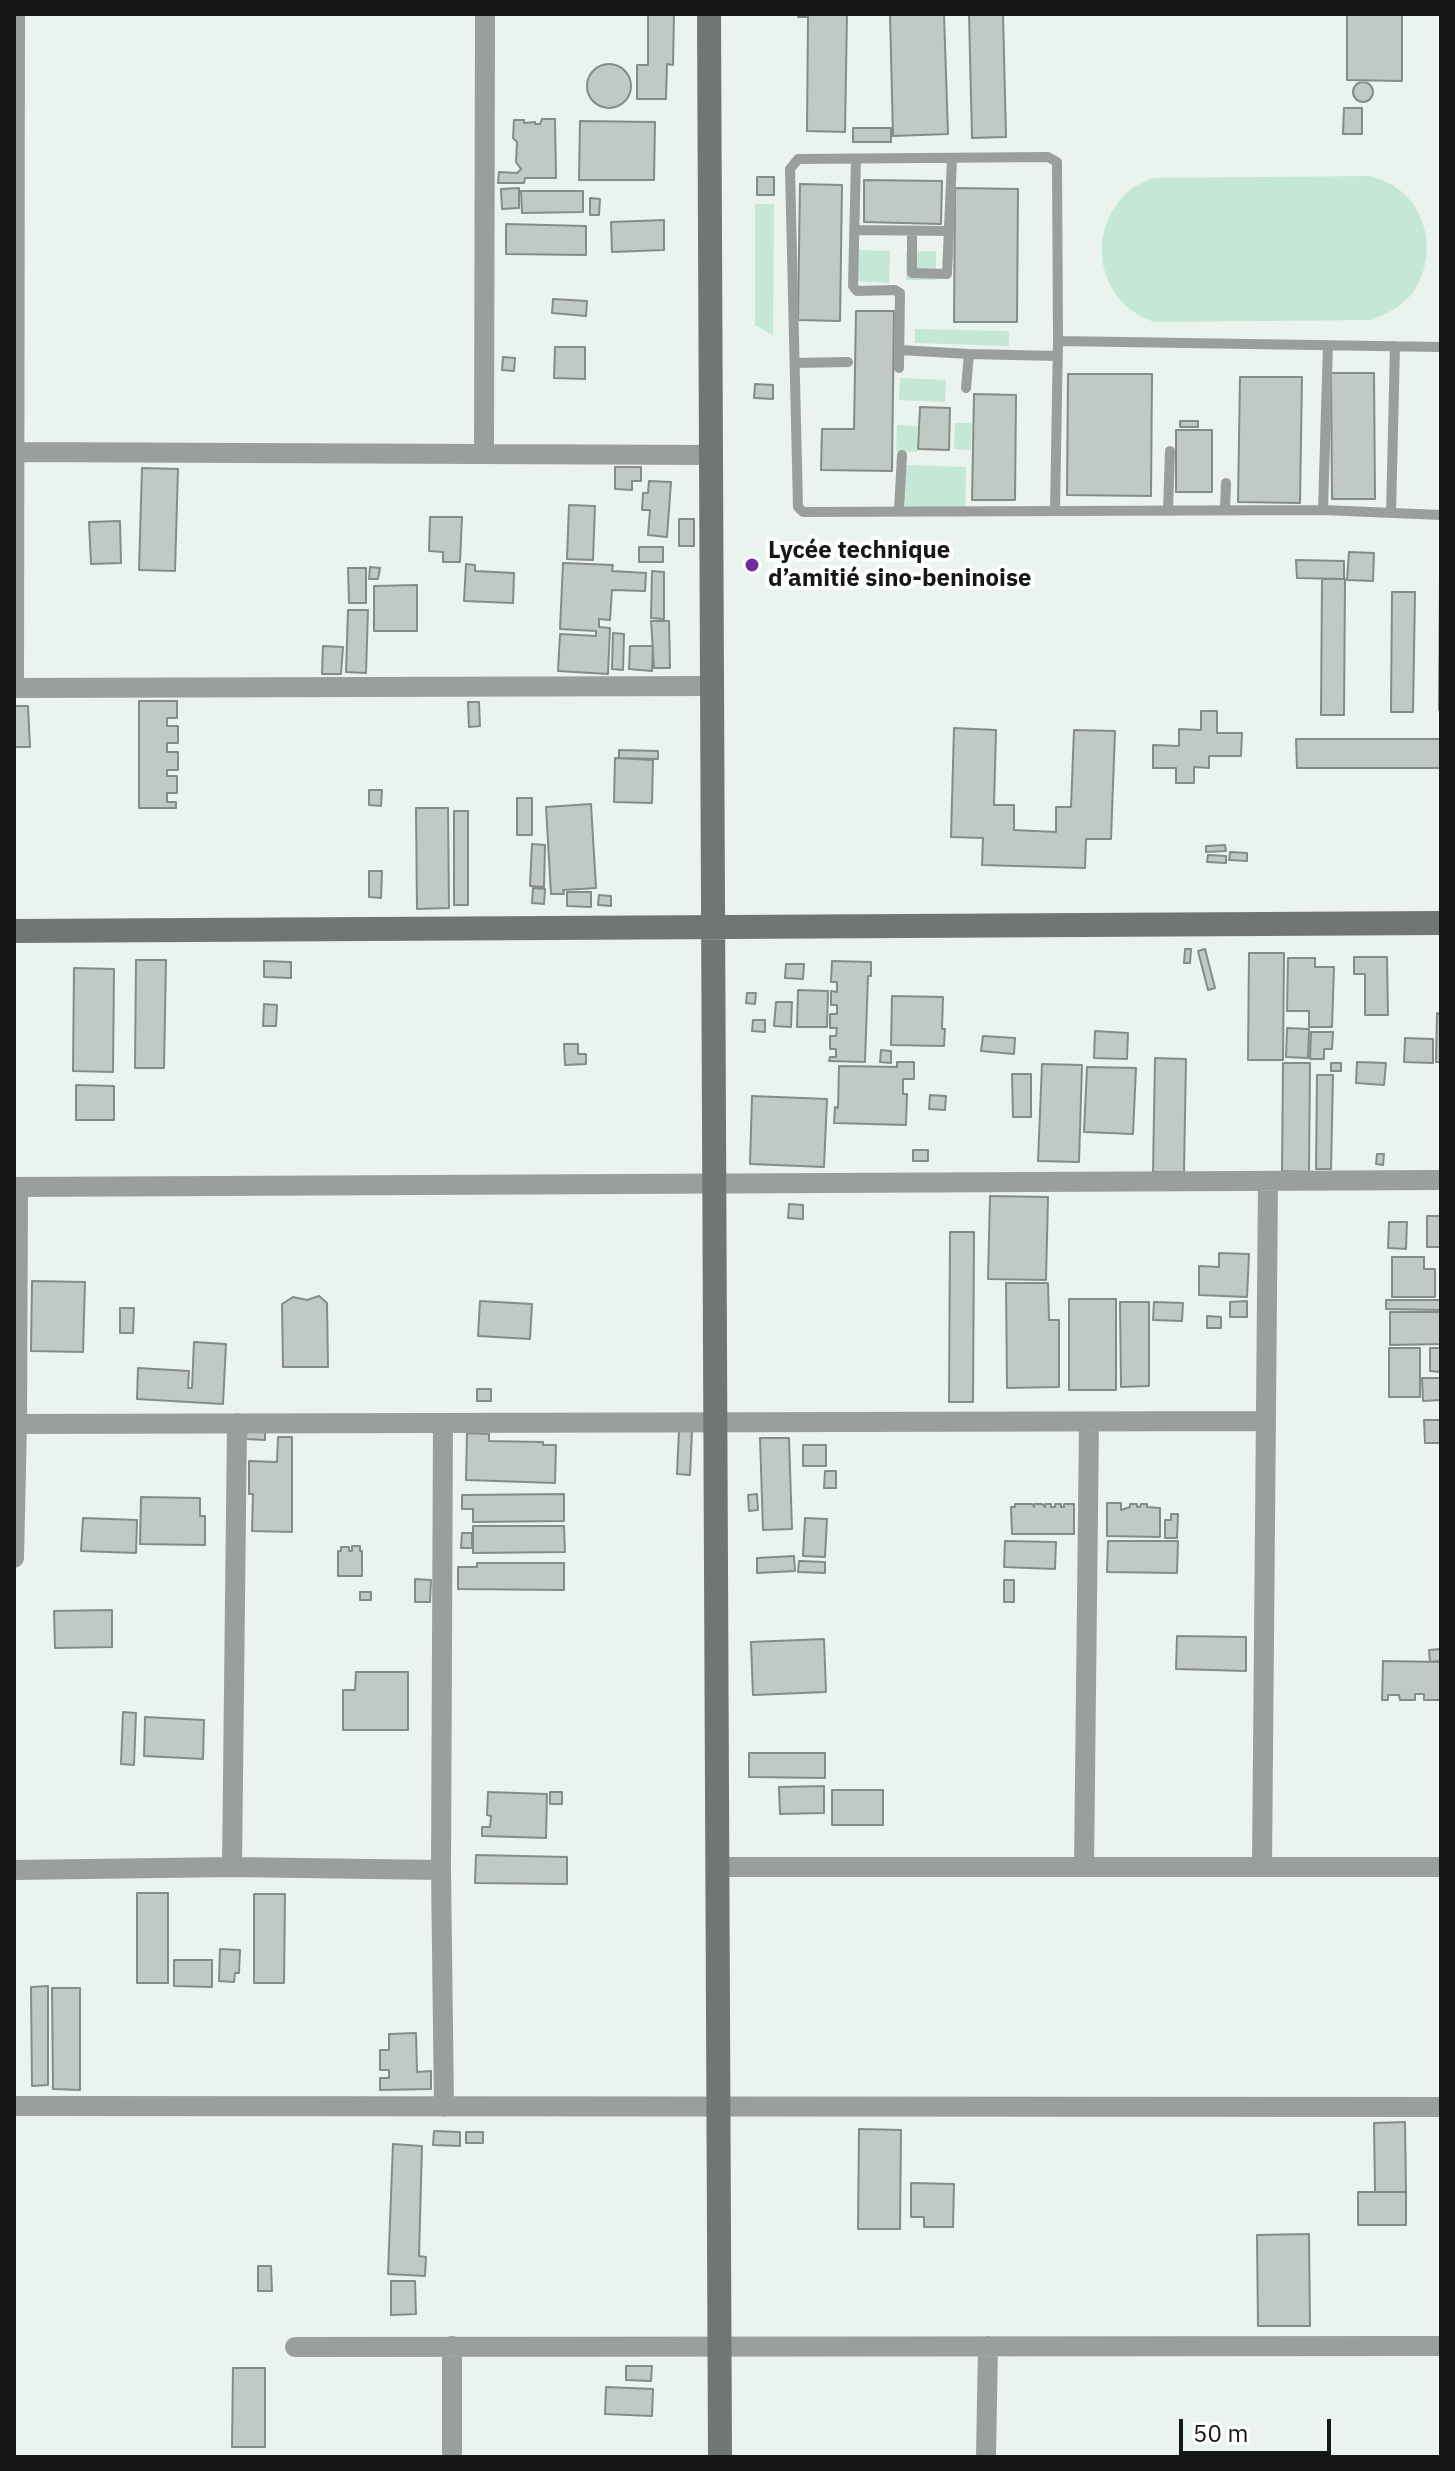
<!DOCTYPE html>
<meta charset="utf-8">
<style>
body{margin:0}
#map{position:relative;width:1455px;height:2471px;overflow:hidden;background:#ebf3ee;font-family:"IBM Plex Sans",sans-serif}
canvas{display:block}
.frame{position:absolute;inset:0;border:16px solid #141715;pointer-events:none}
.scale{position:absolute;left:1179px;top:2419px;width:152px;height:36px;box-sizing:border-box;border:4px solid #141715;border-top:0;padding-left:10px;font-size:24px;line-height:28px;white-space:nowrap;color:#141715;-webkit-text-stroke:6px #fff;paint-order:stroke}
</style>
<div id="map">
<canvas width="1455" height="2471"></canvas>
<div class="frame"></div>
<div class="scale">50 m</div>
</div>
<script>
const ctx = document.querySelector('canvas').getContext('2d');
ctx.lineJoin = 'round';
function fillPath(path, color) {
  ctx.fillStyle = color;
  ctx.fill(path, 'evenodd');
}
function stroke(path, color, width, dash) {
  ctx.strokeStyle = color;
  ctx.lineWidth = width;
  ctx.lineCap = dash ? 'butt' : 'round';
  ctx.setLineDash(dash || []);
  ctx.stroke(path);
}
function label(font, color, halo, rows, align = 'center') {
  ctx.font = font + ' "IBM Plex Sans",sans-serif';
  ctx.lineWidth = 8;
  ctx.setLineDash([]);
  ctx.textBaseline = 'middle';
  ctx.strokeStyle = halo;
  ctx.fillStyle = color;
  for (const [text, x, y, turn = 0] of rows) {
    ctx.save();
    ctx.translate(x, y);
    ctx.rotate((+turn || 0) * Math.PI / 180);
    ctx.textAlign = isNaN(turn) ? turn : align;
    if (halo) ctx.strokeText(text, 0, 0);
    ctx.fillText(text, 0, 0);
    ctx.restore();
  }
}
fillPath(new Path2D(`
 M1370 176C1378 179 1387 181 1394 186 1429 208 1437 258 1413 292 1403 306 1388 313 1372 320L1154 322C1146 319 1138 315 1131 310 1093 281 1092 221 1130 190 1136 185 1145 182 1152 178Z
 M755 204H774L773 335 755 325Z
 M858 250 890 251 889 283 856 281Z
 M936 251V280H906V252Z
 M915 329 1009 331V346L915 343Z
 M900 378 946 380 945 402 899 400Z
 M955 423H972L971 450 954 449Z
 M897 425 918 426 917 452 896 451Z
 M906 465 966 467 965 517 905 515Z`), '#c5e7d5');
const building = new Path2D(`
 M648 14H674L673 65 667 64 666 99H637V65H648Z
 M798 14H847L845 132 807 131 808 17H798Z
 M890 14H944L948 134 893 136Z
 M969 14H1003L1006 137 972 138Z
 M1347 14H1402V81L1347 80Z
 M587 86a22 22 0 1 1 44 0a22 22 0 1 1-44 0Z
 M1353 92a10 10 0 1 1 20 0a10 10 0 1 1-20 0Z
 M1344 108H1362V134H1343Z
 M542 119H555L556 178H525L524 183H498L499 172 517 173 521 169 516 162 517 142 513 138 514 120H524V123L535 122V124H540Z
 M580 121 655 122 654 180H579Z
 M853 128H891V142H853Z
 M757 177H774V195H757Z
 M864 180 942 181 941 224 864 222Z
 M800 184 842 185 840 321 798 320Z
 M519 188V208L502 209 501 189Z
 M955 188 1018 189 1017 322H954Z
 M521 191H583V212L522 213Z
 M590 198 600 199 599 215H590Z
 M664 220V250L612 252 611 222Z
 M506 224 586 226V255L506 254Z
 M553 299 587 301 586 316 552 313Z
 M856 311H894L892 471 821 470 822 429H854Z
 M555 347H585V379L554 378Z
 M503 357 515 358 514 371 502 370Z
 M1331 373H1374L1375 499H1332Z
 M1068 374H1152L1151 496 1067 495Z
 M1240 377H1302L1300 503 1238 502Z
 M755 384 773 385V399L754 398Z
 M974 394 1016 395 1015 500H972Z
 M920 407 950 408 949 450 918 449Z
 M1180 421H1198V427H1180Z
 M1176 430H1212V492H1176Z
 M615 467H641V481H632V490L615 489Z
 M142 468 178 469 175 571 139 570Z
 M649 481 671 482 667 537 648 535 650 510H642L643 493H648Z
 M569 505 595 506 593 560 567 559Z
 M430 517H462L460 562H443V552L429 551Z
 M679 519H694V546H679Z
 M120 521 121 563 91 564 89 522Z
 M639 547H663V562H639Z
 M1349 552 1374 553 1373 581 1347 580Z
 M1296 560 1344 561V579L1297 578Z
 M563 563 613 565 612 571 646 573 645 591 612 590 610 620 599 619V627L610 628 608 674 558 671 560 634 596 636V631L560 629Z
 M466 564 475 565V571L514 573 513 603 464 601Z
 M370 567 380 568 378 579H369Z
 M348 568H366V603H349Z
 M652 571 664 572V619L651 618Z
 M1322 579H1345L1344 715H1321Z
 M1440 581H1441V710H1439Z
 M417 585V631H374V586Z
 M1392 592H1415L1413 712H1391Z
 M348 610H368L366 673 346 672Z
 M651 621H669L670 668H654Z
 M613 633 624 634 623 670 612 669Z
 M323 646 343 647 341 674H322Z
 M630 646H653L652 671 629 669Z
 M139 701H177V718H167V726H178V743H167V752H178V770H167V776H177V793H167V802H176V808H139Z
 M468 702H479L480 726 469 727Z
 M14 706H28L30 747H14Z
 M1201 711H1217V733H1242L1241 756H1209V768L1194 767V783H1176V768H1153V745L1179 746V729L1201 730Z
 M954 728 996 730 994 805H1014V830L1056 832V807H1071L1074 730 1115 731 1111 839H1086L1085 868 982 865 983 838 951 837Z
 M1296 739H1441V768H1297Z
 M619 750 658 751V759L619 758Z
 M615 758 653 760 652 803 614 802Z
 M369 790H382L381 806 369 805Z
 M517 798H532V835H517Z
 M591 804 596 888 563 890 564 894H551L546 807Z
 M416 808H448L449 908 417 909Z
 M454 811H468V905H454Z
 M532 844 545 845 544 887 530 886Z
 M1225 845 1226 851 1206 852V846Z
 M1230 852 1247 853V861L1229 860Z
 M1208 855 1226 856V863L1207 862Z
 M369 871H382L381 898 369 897Z
 M533 888 545 889 544 904 532 903Z
 M567 892H591V907L567 906Z
 M599 895 611 896V906L598 905Z
 M1185 949H1191L1190 963H1184Z
 M1205 949 1215 988 1208 990 1198 951Z
 M1249 953H1284L1283 1060H1248Z
 M1354 957H1387L1388 1015H1365V974H1354Z
 M1288 958H1315V967H1334L1332 1027H1309V1011H1287Z
 M136 960H166L164 1068H135Z
 M264 961 291 962V978L264 977Z
 M832 961 871 962V976H868L865 1062 829 1061 830 1057H836V1049H830V1036H836L837 1028H830V1014H837V1005H831V991L837 992V982H831Z
 M786 964H804L803 979 785 978Z
 M74 968 114 969 113 1072 73 1071Z
 M798 990 828 991 827 1027H797Z
 M747 993H756L755 1004 746 1003Z
 M892 996 943 997 942 1029H945L944 1046 891 1045Z
 M776 1002H792L791 1027 774 1026Z
 M264 1004 277 1005 276 1026H263Z
 M1437 1013 1441 1014V1062H1436Z
 M753 1020H765V1032L752 1031Z
 M1287 1028 1309 1029 1308 1058 1286 1057Z
 M1095 1031 1128 1033 1127 1059 1094 1058Z
 M1311 1032H1333L1332 1049H1324V1059H1310Z
 M983 1036 1015 1038 1014 1054 981 1051Z
 M1405 1038 1433 1039V1063L1404 1062Z
 M564 1044H578V1054H586V1064L565 1065Z
 M881 1050 891 1051V1063L880 1062Z
 M1155 1058 1186 1059 1184 1172H1153Z
 M897 1062H914V1079H903V1094H907L906 1125 834 1123 835 1107 838 1108 839 1066 897 1067Z
 M1357 1062 1386 1063 1384 1085 1356 1083Z
 M1283 1063H1310L1309 1172 1282 1171Z
 M1331 1063H1341V1071H1331Z
 M1042 1064 1082 1065 1079 1162 1038 1161Z
 M1087 1067 1136 1068 1133 1134 1084 1132Z
 M1012 1074H1031V1117H1013Z
 M1317 1075H1333L1331 1169H1316Z
 M76 1085 114 1086V1120H76Z
 M930 1095 946 1096 945 1110 929 1109Z
 M752 1096 827 1099 824 1167 750 1164Z
 M913 1150H928V1161H913Z
 M1377 1154H1384L1383 1165 1376 1164Z
 M990 1196 1048 1197 1046 1280 988 1279Z
 M789 1204 803 1205V1219L788 1218Z
 M1427 1216H1441V1247H1427Z
 M1389 1222H1407L1406 1249 1388 1248Z
 M950 1232H974L973 1402H949Z
 M1219 1253 1249 1254 1247 1297 1199 1295V1266L1219 1267Z
 M1392 1257H1424V1269H1435V1297H1392Z
 M32 1281 85 1282 83 1352 31 1351Z
 M1006 1283H1048L1049 1320H1059V1387L1007 1388Z
 M319 1296 327 1303 328 1367H283L282 1304 293 1297 307 1300Z
 M1069 1299H1116V1390H1069Z
 M1386 1300H1441V1310L1386 1309Z
 M480 1301 532 1304 530 1339 478 1336Z
 M1247 1301V1317H1230V1302Z
 M1120 1302H1149V1386L1121 1387Z
 M1154 1302 1183 1303 1182 1321 1153 1320Z
 M120 1308H134L133 1333H120Z
 M1390 1312H1441V1344L1390 1345Z
 M1207 1316 1221 1317V1328H1207Z
 M194 1342 226 1344 223 1404 137 1399 138 1368 189 1371 188 1388H192Z
 M1389 1348H1420V1397H1389Z
 M1430 1348H1441V1372L1430 1371Z
 M1422 1378H1441V1400L1423 1401Z
 M477 1389H491V1401H477Z
 M1424 1420H1441V1443H1425Z
 M247 1427 265 1428V1440L246 1439Z
 M679 1430 692 1431 690 1475 677 1474Z
 M467 1433 489 1434V1441L543 1442V1445H556L555 1483 466 1480Z
 M278 1437H292V1532L252 1531 253 1494H249V1461L277 1462Z
 M760 1438H789L792 1529 763 1530Z
 M803 1445H826V1466H803Z
 M825 1471H836V1488H824Z
 M564 1494V1521L473 1522V1509H462V1495Z
 M757 1494 758 1510 749 1511 748 1495Z
 M141 1497 200 1498V1516H205V1545L140 1544Z
 M1107 1503H1121V1510L1130 1507V1504H1137V1507H1140L1141 1504H1147V1507L1160 1508V1537L1107 1536Z
 M1015 1504H1032L1034 1507V1504H1042L1045 1507V1504H1051V1507H1055V1504H1061V1507H1064V1504H1074V1534H1012L1011 1507H1015Z
 M1171 1514H1178L1177 1538H1165V1520H1171Z
 M83 1518 137 1520 136 1553 81 1551Z
 M805 1518 827 1519 825 1557 803 1556Z
 M473 1526H564L565 1552 473 1553Z
 M462 1533H472V1548H461Z
 M1005 1541 1056 1542 1055 1569 1004 1567Z
 M1108 1541H1178L1177 1573 1107 1572Z
 M352 1546H360V1551H362V1576H338V1551H341V1547H349V1551H352Z
 M794 1556 795 1571 757 1573V1558Z
 M799 1561 825 1562V1573L798 1572Z
 M477 1563H564V1590L458 1589V1567H477Z
 M415 1579 431 1580 430 1602H415Z
 M1004 1580H1014V1602H1004Z
 M360 1592H371V1600H360Z
 M112 1610V1647L55 1648 54 1611Z
 M1177 1636 1246 1637V1671L1176 1669Z
 M824 1639 826 1692 753 1695 751 1642Z
 M1441 1649V1661L1430 1662 1429 1650Z
 M1383 1661 1441 1662V1700H1424V1694H1415V1700H1400L1399 1695H1388V1700H1382Z
 M356 1672H408V1730H343V1690H355Z
 M123 1712 136 1713 134 1765 121 1764Z
 M145 1717 204 1720 203 1759 144 1756Z
 M749 1753H825V1778L749 1777Z
 M824 1786V1813L780 1814 779 1787Z
 M832 1790H883V1825H832Z
 M488 1792 547 1794 546 1838 482 1836V1827H490L491 1816 487 1815Z
 M550 1792H562V1804H550Z
 M476 1855 567 1857V1884L475 1883Z
 M137 1893H168V1983H137Z
 M254 1894H285L284 1983H254Z
 M220 1949 240 1950 239 1973H235L234 1982 219 1981Z
 M174 1960H212V1987L174 1986Z
 M48 1986V2085L32 2086 31 1987Z
 M52 1988H80V2090L53 2089Z
 M416 2033 417 2072 431 2071V2089L380 2090V2078H389V2070H380V2050H389V2034Z
 M1405 2122 1406 2192H1375L1374 2123Z
 M859 2129 901 2130 900 2229H858Z
 M434 2131 460 2132V2146L433 2145Z
 M466 2132H483V2143H466Z
 M393 2144 422 2146 419 2256 426 2257 425 2276 388 2274Z
 M911 2183 954 2184 953 2227H924V2217H911Z
 M1358 2192H1406V2225H1358Z
 M1309 2234 1310 2326H1258L1257 2235Z
 M258 2266H271L272 2291H258Z
 M391 2281H415L416 2314 391 2315Z
 M626 2366H652L651 2381 626 2380Z
 M233 2368H265V2447H232Z
 M606 2387 653 2389 652 2416 605 2414Z`);
fillPath(building, '#c1c9c4');
stroke(building, '#848c87', 2);
stroke(new Path2D(`
 M856 159 853 286 857 291 895 290 900 293 899 368
 M855 230 950 231
 M912 231V273L947 274 952 159
 M1058 341 1441 347
 M900 350 969 354 1058 356
 M796 363 848 362
 M966 388 969 354
 M1055 510 1058 341 1057 162 1048 157 798 159 790 169 798 507 803 512 1323 510 1441 515
 M1225 510 1226 483
 M1323 510 1328 345
 M899 511 902 455
 M1168 511 1170 451
 M1391 513 1395 346`), '#9a9e9c', 10);
stroke(new Path2D(`
 M15 452 711 455
 M484 454 485 14
 M14 688 712 686
 M14 688 15 14
 M14 1187 1441 1180
 M443 1423 441 1870 444 2107
 M14 1424 1266 1421
 M14 1558 17 1424 18 1187
 M1262 1866 1268 1181
 M232 1867 237 1423
 M717 1867H1441
 M1084 1867 1089 1422
 M14 1870 232 1867 441 1870
 M14 2106 1441 2107
 M452 2346V2457
 M295 2347 1441 2346
 M986 2457 988 2346`), '#9a9e9c', 20);
stroke(new Path2D(`
 M709 14 720 2457
 M14 931 1441 923`), '#717674', 24);
for (const [x, y, r, color] of [
 [752,565,8,"#752a9c"]
]) {
  const dot = new Path2D();
  dot.arc(x, y, r, 0, 2 * Math.PI);
  ctx.fillStyle = color;
  ctx.fill(dot);
  stroke(dot, '#fff', 3);
}
label('bold 24px', '#141715', '#fff', [
 ["Lycée technique",768,551],
 ["d’amitié sino-beninoise",768,579]
], 'left');
</script>
